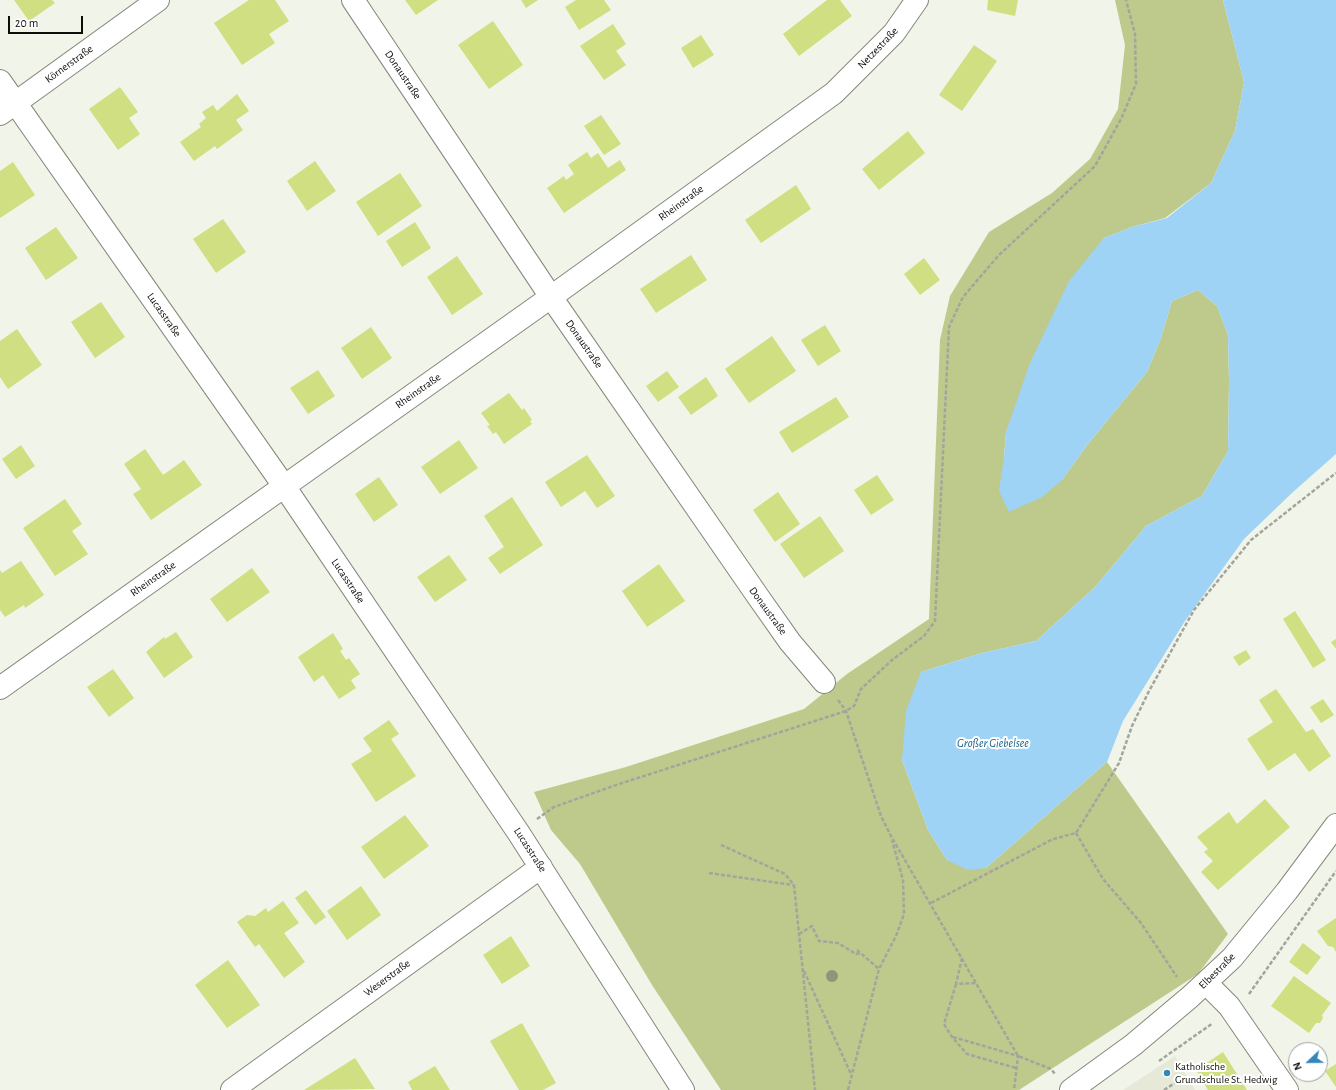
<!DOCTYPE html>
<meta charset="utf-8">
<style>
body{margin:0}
#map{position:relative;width:1336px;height:1090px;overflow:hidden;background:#f1f4e8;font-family:"Alegreya Sans",sans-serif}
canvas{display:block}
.north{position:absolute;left:1288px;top:1042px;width:40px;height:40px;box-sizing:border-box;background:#fff;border:1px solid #9e9e9d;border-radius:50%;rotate:248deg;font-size:11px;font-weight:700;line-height:16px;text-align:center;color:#0c0c09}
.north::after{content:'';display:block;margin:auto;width:14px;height:18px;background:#3388b8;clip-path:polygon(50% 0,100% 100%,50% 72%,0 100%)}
.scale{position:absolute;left:8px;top:16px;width:75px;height:18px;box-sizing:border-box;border:2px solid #0c0c09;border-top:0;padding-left:5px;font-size:12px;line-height:14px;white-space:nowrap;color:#0c0c09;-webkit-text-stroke:3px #fff;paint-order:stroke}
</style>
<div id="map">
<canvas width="1336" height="1090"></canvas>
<div class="north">N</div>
<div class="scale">20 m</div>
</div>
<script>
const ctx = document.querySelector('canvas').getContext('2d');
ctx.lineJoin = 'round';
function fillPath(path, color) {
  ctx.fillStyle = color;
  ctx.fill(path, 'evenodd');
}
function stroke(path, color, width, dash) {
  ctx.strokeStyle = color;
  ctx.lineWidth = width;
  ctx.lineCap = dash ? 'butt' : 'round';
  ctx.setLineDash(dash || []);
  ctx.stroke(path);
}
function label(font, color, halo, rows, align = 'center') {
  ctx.font = font + ' "Alegreya Sans",sans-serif';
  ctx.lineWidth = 4;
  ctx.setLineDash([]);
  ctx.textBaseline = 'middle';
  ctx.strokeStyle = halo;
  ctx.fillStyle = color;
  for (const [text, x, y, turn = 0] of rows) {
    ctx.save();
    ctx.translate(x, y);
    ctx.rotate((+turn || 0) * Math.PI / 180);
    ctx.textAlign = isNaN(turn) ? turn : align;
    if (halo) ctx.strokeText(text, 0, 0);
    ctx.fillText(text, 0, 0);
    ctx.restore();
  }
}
fillPath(new Path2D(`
 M1175 1056 1195 1090H1123Z`), '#e6e9d7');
fillPath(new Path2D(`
 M1115 0H1223L1244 82 1235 131 1211 183 1165 218 1132 227 1104 238 1006 432 1004 458 1062 480 1088 444 1147 372 1161 338 1172 301 1198 290 1217 306 1228 335 1229 381 1228 451 1202 496 1146 526 1095 587 1036 641 982 653 921 672 902 760 928 830 947 860 986 868 1107 762 1228 934 1198 974 1019 1090H721L652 985 580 864 551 830 534 792 626 767 804 709 847 674 929 619 940 340 950 296 989 232 1052 193 1090 159 1118 109 1125 45Z`), '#bec98c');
fillPath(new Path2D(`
 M1223 0H1336V454L1293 492 1244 539 1185 621 1123 721 1107 762 986 868 968 870 947 860 928 830 902 760 906 711 921 672 982 653 1036 641 1095 587 1146 526 1202 496 1228 451 1229 381 1228 335 1217 306 1198 290 1172 301 1161 338 1147 372 1088 444 1062 480 1042 497 1009 512 999 491 1004 458 1006 432 1030 363 1069 281 1104 238 1132 227 1167 218 1211 183 1235 131 1244 82Z`), '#9fd3f5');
fillPath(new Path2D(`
 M14 0H52L55 3 29 21Z
 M249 0H275L289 21 269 34 275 43 242 65 214 23Z
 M405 0H438L416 15Z
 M521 0H538L526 8Z
 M576 0H604L611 10 579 30 565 7Z
 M827 0H840L852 16 799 56 783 34Z
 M988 0H1018L1015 16 987 10Z
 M493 21 523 65 489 89 458 45Z
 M613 24 626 44 616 51 626 65 604 80 580 46Z
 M701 35 714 55 693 68 681 48Z
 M974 45 997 61 962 111 939 95Z
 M120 87 138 112 129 118 140 134 118 150 89 109Z
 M237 94 249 111 236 120 243 130 217 149 215 146 194 161 180 142 201 127 199 124 206 118 202 112 213 105 217 111Z
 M601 115 621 144 604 155 584 126Z
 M908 131 925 153 879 190 862 169Z
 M587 152 591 158 598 153 608 168 620 160 626 170 564 213 547 188 564 176 566 180 574 174 568 165Z
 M315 161 336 191 307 211 287 181Z
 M13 162 35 195 0 218V171Z
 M400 173 422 206 378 236 356 202Z
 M796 185 811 209 761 243 745 220Z
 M223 219 246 252 216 273 193 239Z
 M415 222 431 248 402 267 386 241Z
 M56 227 78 258 46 280 25 248Z
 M691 255 707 280 656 313 640 289Z
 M457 256 483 294 452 315 427 277Z
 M924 258 940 280 920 295 904 274Z
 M101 302 125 337 95 358 71 322Z
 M825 325 841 351 818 366 801 340Z
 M371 327 392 358 362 379 341 348Z
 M17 329 42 365 8 389 0 377V341Z
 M772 336 796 371 749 403 725 369Z
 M318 370 335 396 308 414 290 388Z
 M667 371 679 387 658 402 646 386Z
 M706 377 718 396 691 415 678 397Z
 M509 393 522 410 524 408 532 420 530 421 532 424 504 444 496 432 493 434 487 426 490 425 481 413Z
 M836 397 849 417 792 453 779 432Z
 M459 440 478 468 440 494 421 467Z
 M21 445 35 466 16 479 2 459Z
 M145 449 163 475 184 460 202 485 151 520 133 494 141 489 124 464Z
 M587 455 615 496 597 508 585 491 561 507 545 482Z
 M877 475 894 500 871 515 854 490Z
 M379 477 398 505 374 522 355 494Z
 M778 492 800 524 775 542 753 510Z
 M512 497 543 545 500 574 488 558 504 547 484 516Z
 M65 499 82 524 72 531 88 554 55 576 23 528Z
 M820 516 844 551 804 578 780 544Z
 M449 555 467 580 435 602 417 577Z
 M21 561 44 595 25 608 24 605 5 617 0 610V570L2 573Z
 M659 564 685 601 647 627 622 591Z
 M252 568 270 592 227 622 210 599Z
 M1295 611 1326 660 1313 668 1283 619Z
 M176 632 193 657 164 678 146 652 164 637 165 639Z
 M333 633 343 649 340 651 346 660 349 658 360 674 351 680 356 688 339 699 323 675 314 682 298 657Z
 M1336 639V649L1331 642Z
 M1246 650 1251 658 1239 666 1233 657Z
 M113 669 134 698 109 717 87 687Z
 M1276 689 1306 732 1313 729 1331 756 1309 772 1295 753 1268 771 1247 739 1273 722 1259 700Z
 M1323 699 1334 715 1321 723 1310 707Z
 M389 720 399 734 391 739 416 776 376 802 351 764 372 751 363 738Z
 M1265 799 1290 827 1218 890 1201 872 1213 861 1204 852 1208 849 1197 837 1229 812 1237 824Z
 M405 815 429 846 384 879 361 847Z
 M361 886 381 915 347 940 327 911Z
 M306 890 326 917 315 925 295 898Z
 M283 901 299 923 284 933 305 962 284 978 259 944 255 947 237 922 247 915 255 916 266 908 268 912Z
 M1336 918V952L1333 947 1328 946 1317 931Z
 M511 936 530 966 502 984 483 955Z
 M1303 943 1321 957 1307 975 1289 962Z
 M228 960 260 1005 227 1028 195 985Z
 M1294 976 1331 1003 1322 1015 1323 1018 1320 1023H1316L1309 1033 1271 1006Z
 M522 1023 556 1083 543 1090H519L490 1041Z
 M1223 1052 1247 1090H1208L1196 1070Z
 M355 1058 375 1089 304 1090Z
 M1336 1064V1087L1325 1071Z
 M435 1066 450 1090H412L408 1082Z`), '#cfdf81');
const minor = new Path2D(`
 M353 0 551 297 759 598 790 642 824 682
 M0 81 284 486 518 832 683 1090
 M0 114 158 0
 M0 688 551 297 834 93 894 33 917 0
 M1206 983 1229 1006 1287 1090
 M232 1090 541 867
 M1071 1090 1133 1045 1190 997 1232 958 1287 891 1336 825`);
stroke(minor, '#85877d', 24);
stroke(new Path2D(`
 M838 700 846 711 881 816 891 836 1018 1056 1051 1069 1055 1074
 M537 819 554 807 619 784 846 711 854 706 861 689 892 660 924 636 935 621 949 327 963 297 999 255 1095 166 1121 119 1136 84 1135 34 1126 0
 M1076 833 1103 879 1141 923 1177 977
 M721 845 785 874 794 885 815 1090
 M709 873 793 885
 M931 903 1053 839 1076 833 1119 763 1132 726 1149 691 1194 610 1251 540 1336 473
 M799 934 812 926 819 941 838 943 856 954 860 953
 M857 950 879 969
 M962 958 956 984 976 983
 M804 971 851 1074
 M956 984 944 1024 952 1037 967 1054 1016 1068
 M1249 994 1336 871
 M953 1037 1018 1056 1014 1090
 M1159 1061 1213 1023
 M848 1090 879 969 896 936 904 914 903 880 892 840
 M1164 1090 1175 1083`), '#a3a59c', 2.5, [4, 2]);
stroke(minor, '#fff', 22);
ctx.fillStyle = '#909479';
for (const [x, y] of [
 [832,976]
]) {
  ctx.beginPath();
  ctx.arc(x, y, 6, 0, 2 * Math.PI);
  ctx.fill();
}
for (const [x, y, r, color] of [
 [1167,1073,4,"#3388b8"]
]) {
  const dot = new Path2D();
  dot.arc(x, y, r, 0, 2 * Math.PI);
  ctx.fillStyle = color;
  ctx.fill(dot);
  stroke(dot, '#fff', 1.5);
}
label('11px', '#0c0c09', '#fff', [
 ["Netzestraße",878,48,-46],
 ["Körnerstraße",69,64,-36],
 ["Donaustraße",403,75,56],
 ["Rheinstraße",681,203,-36],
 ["Lucasstraße",164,315,55],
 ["Donaustraße",584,344,55],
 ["Rheinstraße",418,391,-35],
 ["Rheinstraße",153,579,-35],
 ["Lucasstraße",348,581,56],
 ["Donaustraße",768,611,54],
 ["Lucasstraße",530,850,57],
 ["Elbestraße",1217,971,-45],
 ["Weserstraße",387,978,-36]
]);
label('11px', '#0c0c09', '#fff', [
 ["Katholische",1175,1067],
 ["Grundschule St. Hedwig",1175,1080]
], 'left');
label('italic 12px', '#165d82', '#fff', [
 ["Großer Giebelsee",993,743]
]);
</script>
